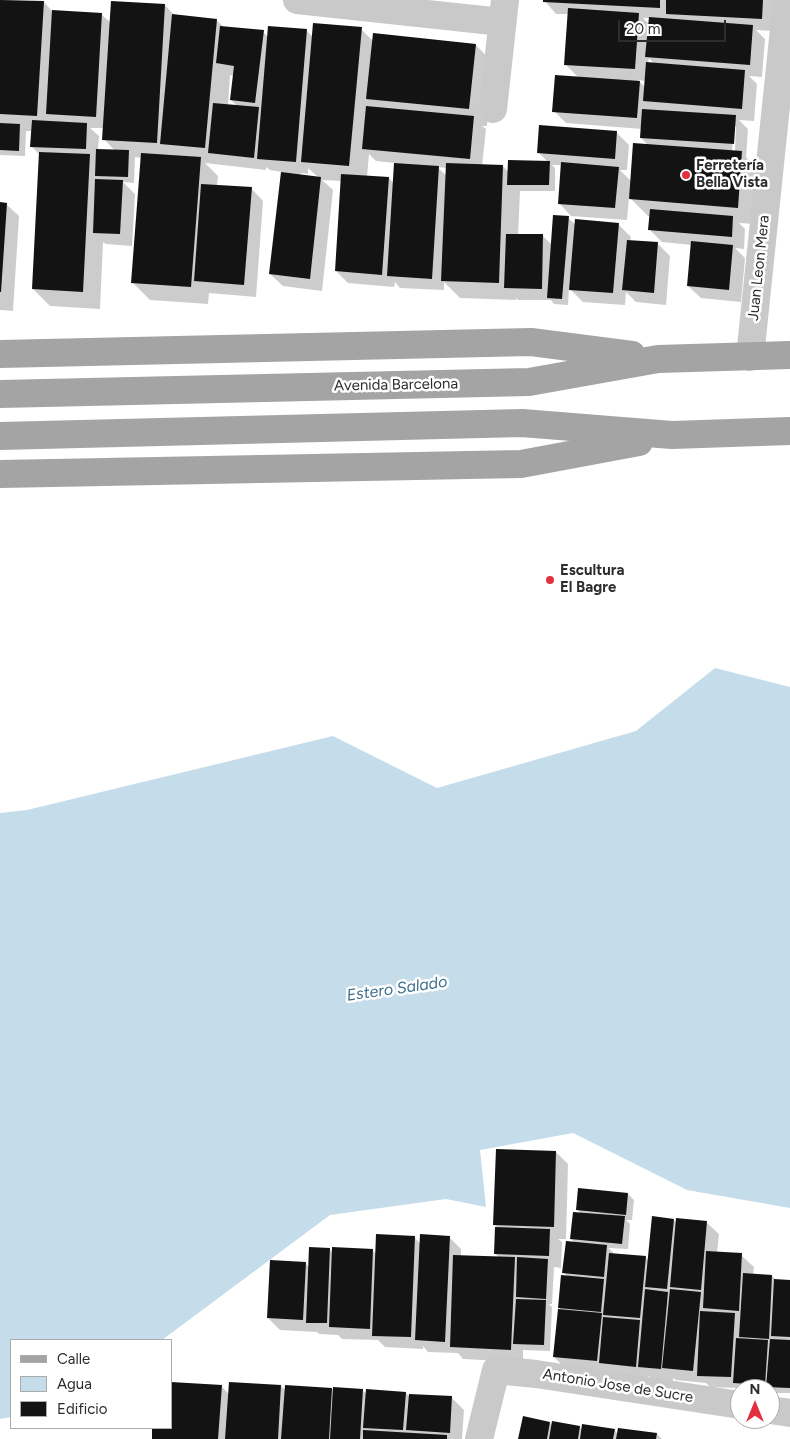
<!DOCTYPE html>
<meta charset="utf-8">
<style>
body{margin:0}
#map{position:relative;width:790px;height:1439px;overflow:hidden;background:#fff;font-family:Figtree,sans-serif}
canvas{display:block}
.legend{position:absolute;left:10px;top:1339px;width:162px;height:90px;box-sizing:border-box;background:#fff;border:1px solid #ababab;margin:0;padding:6px 9px;list-style:none;font-size:15px;color:#2c2c2c}
.legend li{display:flex;align-items:center;gap:10px;height:25px}
.legend b{width:25px;border:1px solid #ababab}
.north{position:absolute;left:730px;top:1379px;width:50px;height:50px;box-sizing:border-box;background:#fff;border:1px solid #ababab;border-radius:50%;rotate:0deg;font-size:14px;font-weight:700;line-height:20px;text-align:center;color:#2c2c2c}
.north::after{content:'';display:block;margin:auto;width:18px;height:22px;background:#e2303e;clip-path:polygon(50% 0,100% 100%,50% 72%,0 100%)}
.scale{position:absolute;left:618px;top:20px;width:108px;height:22px;box-sizing:border-box;border:2px solid #2c2c2c;border-top:0;padding-left:6px;font-size:15px;line-height:18px;white-space:nowrap;color:#2c2c2c;-webkit-text-stroke:4px #fff;paint-order:stroke}
</style>
<div id="map">
<canvas width="790" height="1439"></canvas>
<ul class="legend">
<li><b style="height:6px;background:#a4a4a4"></b>Calle</li>
<li><b style="height:14px;background:#c5dcea"></b>Agua</li>
<li><b style="height:14px;background:#131313"></b>Edificio</li>
</ul>
<div class="north">N</div>
<div class="scale">20 m</div>
</div>
<script>
const ctx = document.querySelector('canvas').getContext('2d');
ctx.lineJoin = 'round';
function fillPath(path, color) {
  ctx.fillStyle = color;
  ctx.fill(path, 'evenodd');
}
function stroke(path, color, width, dash) {
  ctx.strokeStyle = color;
  ctx.lineWidth = width;
  ctx.lineCap = dash ? 'butt' : 'round';
  ctx.setLineDash(dash || []);
  ctx.stroke(path);
}
function label(font, color, halo, rows, align = 'center') {
  ctx.font = font + ' Figtree,sans-serif';
  ctx.lineWidth = 5;
  ctx.setLineDash([]);
  ctx.textBaseline = 'middle';
  ctx.strokeStyle = halo;
  ctx.fillStyle = color;
  for (const [text, x, y, turn = 0] of rows) {
    ctx.save();
    ctx.translate(x, y);
    ctx.rotate((+turn || 0) * Math.PI / 180);
    ctx.textAlign = isNaN(turn) ? turn : align;
    if (halo) ctx.strokeText(text, 0, 0);
    ctx.fillText(text, 0, 0);
    ctx.restore();
  }
}
fillPath(new Path2D(`
 M715 668 790 687V1208L687 1190 573 1133 480 1150 486 1207 446 1199 330 1215 162 1340H11V1417L0 1419V813L27 810 333 736 437 788 636 731Z`), '#c5dcea');
fillPath(new Path2D(`
 M0 0 44 2 52 11 101 14 111 23 165 5 175 16 216 20 224 27 263 32 268 37 306 30 313 37 361 29 373 41 476 45 493 63 487 126H482L486 129 482 166H503L509 173 548 162 538 152 616 132 629 145 627 170H620L632 182 648 145 641 138 642 129 566 123 554 111 579 78 566 65 569 14H556L544 0H775L773 31 756 30 765 39 762 77 749 76 757 84 754 121 739 120 748 129 746 157 759 170 755 224 739 223 745 229 744 249 735 248 745 258 741 302 701 298 688 286 692 245 662 242 650 230 651 216H648L629 197 627 220 571 216 559 203 562 165H552L555 168V191H520L518 235 543 236 552 245 568 218 576 225 618 224 631 237 630 241 657 243 670 256 666 305 636 302 626 292 625 305 583 302 569 288 568 305 554 304 551 300H518L516 298V300L460 298 444 282V290L400 288 395 282 394 287 348 283 336 271 342 181 322 180 333 190 322 291 283 286 270 274 282 172 270 170 266 167V170L205 163 218 176 217 186 251 188 263 201 256 297 209 293 208 304 150 300 132 282 142 158 135 157 134 183 123 182 135 194 132 246 106 244 103 242 100 309 50 306 33 289 40 155 31 146 32 131H26L25 156 0 155ZM643 18H650L649 24ZM649 58 654 64 648 63ZM230 75 234 76 231 100 237 106 228 105ZM638 80 646 81V88ZM734 126H736L735 151H732ZM90 128H104V139L115 151 98 150 99 136ZM369 154 376 161 395 163 394 184 389 178 367 177ZM437 167 447 168V176ZM308 168 318 177 300 176 301 173 308 174Z
 M0 204H6L19 216 13 311 0 310Z
 M556 1152 568 1164 566 1239H558L562 1242 561 1268 554 1267 552 1304H549L552 1307 550 1351 523 1350V1362L463 1359 458 1353 428 1352 423 1346V1349L385 1347 378 1340 342 1339 338 1335 319 1334 317 1332 280 1330 268 1318 305 1263 309 1267 329 1249 333 1253 372 1250 376 1254 414 1237 420 1243 449 1237 461 1249V1256L499 1258 495 1253 497 1227 495 1225Z
 M628 1194 634 1200 632 1220H626L630 1224 628 1249 608 1248 613 1252V1254L646 1258 649 1261 673 1220 677 1223 706 1222 719 1234 717 1253 741 1255 754 1267 753 1275 772 1276 776 1280 790 1281V1393H774L770 1391V1389L710 1387 706 1383 676 1380 673 1378V1381L652 1379 648 1376V1378L566 1369 554 1357 562 1311 559 1307 568 1277 564 1273 575 1243 571 1239 581 1214 577 1209Z
 M221 1386 229 1394 281 1386 286 1391 332 1389 334 1392 363 1391 367 1394V1391L406 1393 410 1397 452 1398 464 1410 462 1439H153V1428H171Z
 M553 1422 580 1427 582 1430H614L618 1434H657L662 1439H520L550 1423 553 1426Z`), '#0003');
fillPath(new Path2D(`
 M0 0 44 1 37 116 0 114Z
 M543 0H660V8L543 2Z
 M666 0H763L762 19 666 14Z
 M111 1 165 4 157 143 102 140Z
 M568 8 639 13 635 69 564 65Z
 M52 10 102 13 96 117 46 114Z
 M172 14 217 19 205 148 160 144Z
 M649 17 753 25 750 65 645 57Z
 M313 23 362 27 349 166 301 162Z
 M220 26 264 30 255 103 230 100 234 66 216 63Z
 M268 26 307 29 296 162 257 159Z
 M373 33 476 44 469 109 366 99Z
 M646 62 745 70 742 109 643 101Z
 M555 75 640 81 637 118 552 112Z
 M213 103 259 107 254 158 208 153Z
 M366 106 474 116 470 159 362 149Z
 M642 109 736 115 734 144 640 138Z
 M32 120 87 123 86 149 30 147Z
 M0 123 20 124 19 151 0 150Z
 M539 125 617 131 615 159 537 153Z
 M633 143 742 151 738 208 629 199Z
 M96 149 129 150 128 177 95 176Z
 M39 152 90 154 83 292 32 289Z
 M141 153 201 157 191 287 131 283Z
 M508 160 550 161 549 185H507Z
 M561 162 619 167 615 208 558 204Z
 M394 163 439 166 432 279 387 276Z
 M446 163 503 165 499 283 441 281Z
 M281 172 321 177 310 279 269 274Z
 M341 174 389 177 382 275 335 271Z
 M95 179 123 180 120 234 93 233Z
 M201 184 252 187 244 285 194 281Z
 M0 202 7 203 1 292H0Z
 M650 209 733 216 732 237 648 230Z
 M553 215 569 216 562 299 547 298Z
 M575 219 619 223 613 293 569 290Z
 M506 234H543L542 289 504 288Z
 M627 240 658 242 654 293 622 290Z
 M691 241 733 245 729 290 687 286Z
 M496 1149 556 1151 554 1227 493 1225Z
 M578 1188 628 1193 626 1215 576 1210Z
 M573 1212 625 1216 622 1244 570 1239Z
 M652 1216 674 1219 667 1289 645 1287Z
 M676 1218 707 1221 701 1290 670 1287Z
 M495 1227 550 1229 549 1256 494 1254Z
 M376 1234 415 1236 411 1337 372 1336Z
 M420 1234 450 1236 445 1342 415 1340Z
 M566 1241 607 1245 604 1277 562 1273Z
 M309 1247 330 1248 327 1323H306Z
 M332 1247 373 1249 370 1329 329 1327Z
 M706 1251 742 1253 739 1311 703 1308Z
 M609 1253 646 1256 640 1318 603 1315Z
 M453 1255 515 1257 511 1350 450 1347Z
 M517 1257 548 1259 546 1299 516 1297Z
 M270 1260 306 1262 303 1320 267 1318Z
 M743 1273 772 1275 769 1339 739 1337Z
 M561 1275 604 1279 601 1312 558 1308Z
 M774 1279 790 1280V1337L771 1336Z
 M645 1289 668 1292 661 1369 638 1367Z
 M670 1289 701 1292 693 1371 662 1368Z
 M516 1299 546 1300 544 1345 513 1344Z
 M558 1309 602 1313 597 1361 553 1357Z
 M700 1311 735 1313 731 1377 697 1376Z
 M603 1317 640 1320 636 1367 599 1363Z
 M736 1338 768 1340 765 1385 733 1383Z
 M770 1339 790 1340V1388L766 1387Z
 M171 1382 222 1385 218 1439H152V1428H171Z
 M229 1382 281 1385 278 1439H225Z
 M285 1385 332 1388 329 1439H281Z
 M333 1387 363 1389 360 1439H330Z
 M366 1389 406 1392 403 1430 363 1428Z
 M409 1394 452 1396 450 1433 406 1430Z
 M523 1416 550 1422 547 1439H518Z
 M552 1421 580 1426 578 1439H549Z
 M582 1424 615 1429 613 1439H580Z
 M618 1428 657 1433 656 1439H616Z
 M363 1430 447 1435V1439H363Z`), '#131313');
stroke(new Path2D(`
 M297 0 502 22
 M493 109 505 0
 M750 357 787 0
 M770 1410 790 1413
 M479 1439 496 1370 536 1374 740 1405`), '#c9c9c9', 28);
stroke(new Path2D(`
 M0 354 531 342 632 355
 M0 394 529 382 658 359 790 355
 M0 436 522 423 672 435 790 431
 M0 474 521 464 639 442`), '#a4a4a4', 28);
for (const [x, y, r, color] of [
 [686,175,5,"#e2303e"],
 [550,580,5,"#e2303e"]
]) {
  const dot = new Path2D();
  dot.arc(x, y, r, 0, 2 * Math.PI);
  ctx.fillStyle = color;
  ctx.fill(dot);
  stroke(dot, '#fff', 2);
}
label('bold 15px', '#2c2c2c', '#fff', [
 ["Ferretería",696,166],
 ["Bella Vista",696,183],
 ["Escultura",560,571],
 ["El Bagre",560,588]
], 'left');
label('15px', '#2c2c2c', '#fff', [
 ["Juan Leon Mera",759,268,-84],
 ["Avenida Barcelona",396,385,-1],
 ["Antonio Jose de Sucre",618,1386,9]
]);
label('italic 16px', '#3c6e8c', '#fff', [
 ["Estero Salado",397,989,-8]
]);
</script>
